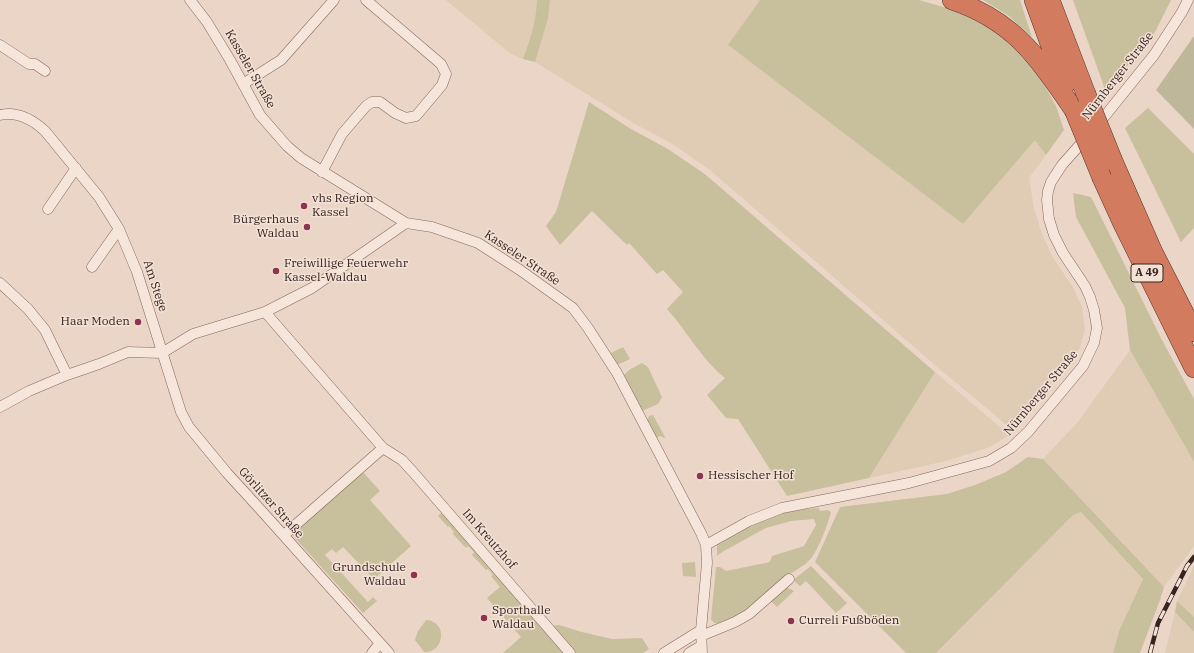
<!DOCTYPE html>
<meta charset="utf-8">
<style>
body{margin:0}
canvas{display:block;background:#ebd5c7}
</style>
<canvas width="1194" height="653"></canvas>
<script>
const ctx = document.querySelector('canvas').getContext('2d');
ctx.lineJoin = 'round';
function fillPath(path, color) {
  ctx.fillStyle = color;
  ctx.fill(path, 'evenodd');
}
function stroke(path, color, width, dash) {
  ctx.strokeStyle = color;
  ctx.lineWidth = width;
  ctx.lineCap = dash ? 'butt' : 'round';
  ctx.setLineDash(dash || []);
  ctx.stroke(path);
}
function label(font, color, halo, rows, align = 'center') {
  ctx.font = font + ' "IBM Plex Serif",serif';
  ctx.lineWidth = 3;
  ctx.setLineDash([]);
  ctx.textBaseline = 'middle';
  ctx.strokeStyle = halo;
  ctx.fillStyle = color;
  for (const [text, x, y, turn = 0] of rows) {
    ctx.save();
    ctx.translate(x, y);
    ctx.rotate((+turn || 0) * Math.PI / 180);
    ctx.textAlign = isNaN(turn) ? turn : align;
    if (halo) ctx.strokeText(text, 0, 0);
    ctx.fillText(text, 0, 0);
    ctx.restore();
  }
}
fillPath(new Path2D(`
 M446 0H537V14L534 29 523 59 511 54Z
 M550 0H760L729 46 963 224 1035 140 1046 155 1029 178 1034 208 1042 234 1053 258 1073 287 1082 307 1085 329 1080 348 1023 417 1014 431 936 366 710 170 671 143 635 124 535 62 548 19Z
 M1130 350 1194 462V546L1164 587 1043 459 1077 423Z
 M935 372 1007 433 1008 436 990 447 946 461 869 478Z
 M1081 512 1143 579 1119 631 1113 653H936L1073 515Z
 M1194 566V617L1177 601Z
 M1175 612 1194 632V653H1165Z`), '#e0cbb5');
fillPath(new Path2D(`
 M537 0H550L548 19 535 62 523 59C531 37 536 23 537 0Z
 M760 0H919L971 15 1003 34 1032 63 1056 106 1064 130 1046 155 1035 140 963 224 728 45Z
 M983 0H1020L1032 37 1009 16Z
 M1073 0H1171L1155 32 1106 92Z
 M589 102 631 129 668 149 706 175 935 372 869 478 787 496 738 419 726 418 707 395 725 378C702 360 687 331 667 309L683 292 663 270 657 274 629 243 627 245 592 211 560 245 546 226 556 212Z
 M1148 108 1194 154V228L1181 242 1125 128Z
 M1073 193 1091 197 1162 340 1194 399V462L1130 350 1125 308 1076 217Z
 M623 347 630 359 617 365 611 353Z
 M642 363 648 367 662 397 658 404 642 411 623 376 629 370Z
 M653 415 665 437 664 438 660 436 656 438 647 421 649 416Z
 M1028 457 1043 459 1164 587 1160 600 1140 653H1113L1119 631 1143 579 1081 512 1073 515 936 653H906L815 562 840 507 947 494 975 485 1006 472Z
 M362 471 380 491 370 500 411 546 374 579 343 547 336 553 332 549 325 555 368 602 373 597 377 601 363 613 294 537 293 534Z
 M819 508 820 511 828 510 831 512C827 527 820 545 812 557 807 565 795 570 787 576 771 588 734 627 714 623L711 619 716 567H720L726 571 770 562 772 556 804 546 816 525 814 519 791 521 766 528 722 552 717 556V545C739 533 760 519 785 512 796 509 808 509 819 508Z
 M442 512 567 653H503L521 637 487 598 500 587 491 576 493 575 488 569 486 570 472 555 474 552 468 546 466 548 453 534 454 532 449 526 448 527 438 516Z
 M695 562 696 577 683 576 682 563Z
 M811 566 847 603 836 613 806 581 800 586 793 580Z
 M786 587 794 591 777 607 770 600Z
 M1177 601 1194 617V632L1175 612Z
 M426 620C448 621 445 653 424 652L415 640 418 631Z
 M559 625 582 632 612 639 642 638 649 649 643 653H574L551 626Z`), '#c8bf9c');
fillPath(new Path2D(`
 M1194 36V129L1156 90Z`), '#beb79a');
const minor = new Path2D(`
 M190 0 207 22 230 60 260 115 287 146 301 158 406 223 432 227 478 243 520 270 573 308 588 328 617 373 701 533 706 545 707 563 701 630 702 653
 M0 45 29 64H35L45 71
 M243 84 281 60 334 0
 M0 115C17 111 33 120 45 131L99 197 119 229 137 272 181 412 189 427 227 473 259 508 389 653
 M322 172 342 134 366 106 372 102H380L395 113 406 118 416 116 442 85 446 74 441 64 366 0
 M48 209 76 168
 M92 267 119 229
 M0 283 28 309 45 330 67 375
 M265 312 383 448 402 460 413 472 570 653
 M0 407 29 391 67 375 99 364 128 352 162 353 193 334 265 312 312 288 406 223
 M284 535 383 448
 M706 545 749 521 782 508 909 483 989 461 1011 448 1028 432 1083 366 1094 343 1097 328 1094 310 1090 297 1085 286 1063 253 1054 235 1049 219 1047 200 1048 191 1051 182 1062 165 1100 122 1154 55 1182 12 1188 0
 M701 636 735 622 749 614 789 579
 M372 653 380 643
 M664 653 701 630
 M689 653 701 646`);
const motorway = new Path2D(`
 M952 0C1015 21 1038 58 1074 110
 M1034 0 1065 85
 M1050 0 1086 94
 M1113 161 1153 252 1194 332
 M1102 178 1123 224 1194 368`);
stroke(minor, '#85665e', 11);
stroke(motorway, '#543732', 20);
stroke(minor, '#f6e5da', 10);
stroke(motorway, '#d37b5f', 19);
const rail = new Path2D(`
 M1150 653 1158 623 1187 566 1194 557`);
stroke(rail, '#372420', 4.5);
stroke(rail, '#f3e1d6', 3, [9]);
const motorwayBridge = new Path2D(`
 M1086 94 1113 161
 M1074 110 1102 178`);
stroke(motorwayBridge, '#543732', 20, []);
stroke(motorwayBridge, '#d37b5f', 19);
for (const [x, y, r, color] of [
 [304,206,4,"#903351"],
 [307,227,4,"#903351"],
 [276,271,4,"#903351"],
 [138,322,4,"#903351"],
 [700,476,4,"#903351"],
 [414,575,4,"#903351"],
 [484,618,4,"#903351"],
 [791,621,4,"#903351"]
]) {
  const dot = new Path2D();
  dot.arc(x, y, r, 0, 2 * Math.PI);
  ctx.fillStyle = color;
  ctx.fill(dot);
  stroke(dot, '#f3e1d6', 1.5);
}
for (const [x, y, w] of [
 [1147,273,32]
]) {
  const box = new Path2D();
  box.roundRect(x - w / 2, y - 9, w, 18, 3);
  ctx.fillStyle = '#f3e1d6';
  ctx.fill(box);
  stroke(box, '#372420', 1);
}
label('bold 11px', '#372420', null, [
 ["A 49",1147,273]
]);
label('12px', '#372420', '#f3e1d6', [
 ["Kasseler Straße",250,69,60],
 ["Nürnberger Straße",1118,76,-52],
 ["Kasseler Straße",522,258,34],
 ["Am Stege",155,286,72],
 ["Nürnberger Straße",1041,393,-50],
 ["Görlitzer Straße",271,503,48],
 ["Im Kreutzhof",489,539,49]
]);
label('12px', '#372420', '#f3e1d6', [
 ["vhs Region",312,199],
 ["Kassel",312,213],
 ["Bürgerhaus",299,220,"right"],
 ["Waldau",299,234,"right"],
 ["Freiwillige Feuerwehr",284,264],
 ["Kassel-Waldau",284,278],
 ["Haar Moden",130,322,"right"],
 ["Hessischer Hof",708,476],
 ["Grundschule",406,568,"right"],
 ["Waldau",406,582,"right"],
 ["Sporthalle",492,611],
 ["Waldau",492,625],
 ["Curreli Fußböden",799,621]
], 'left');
</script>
